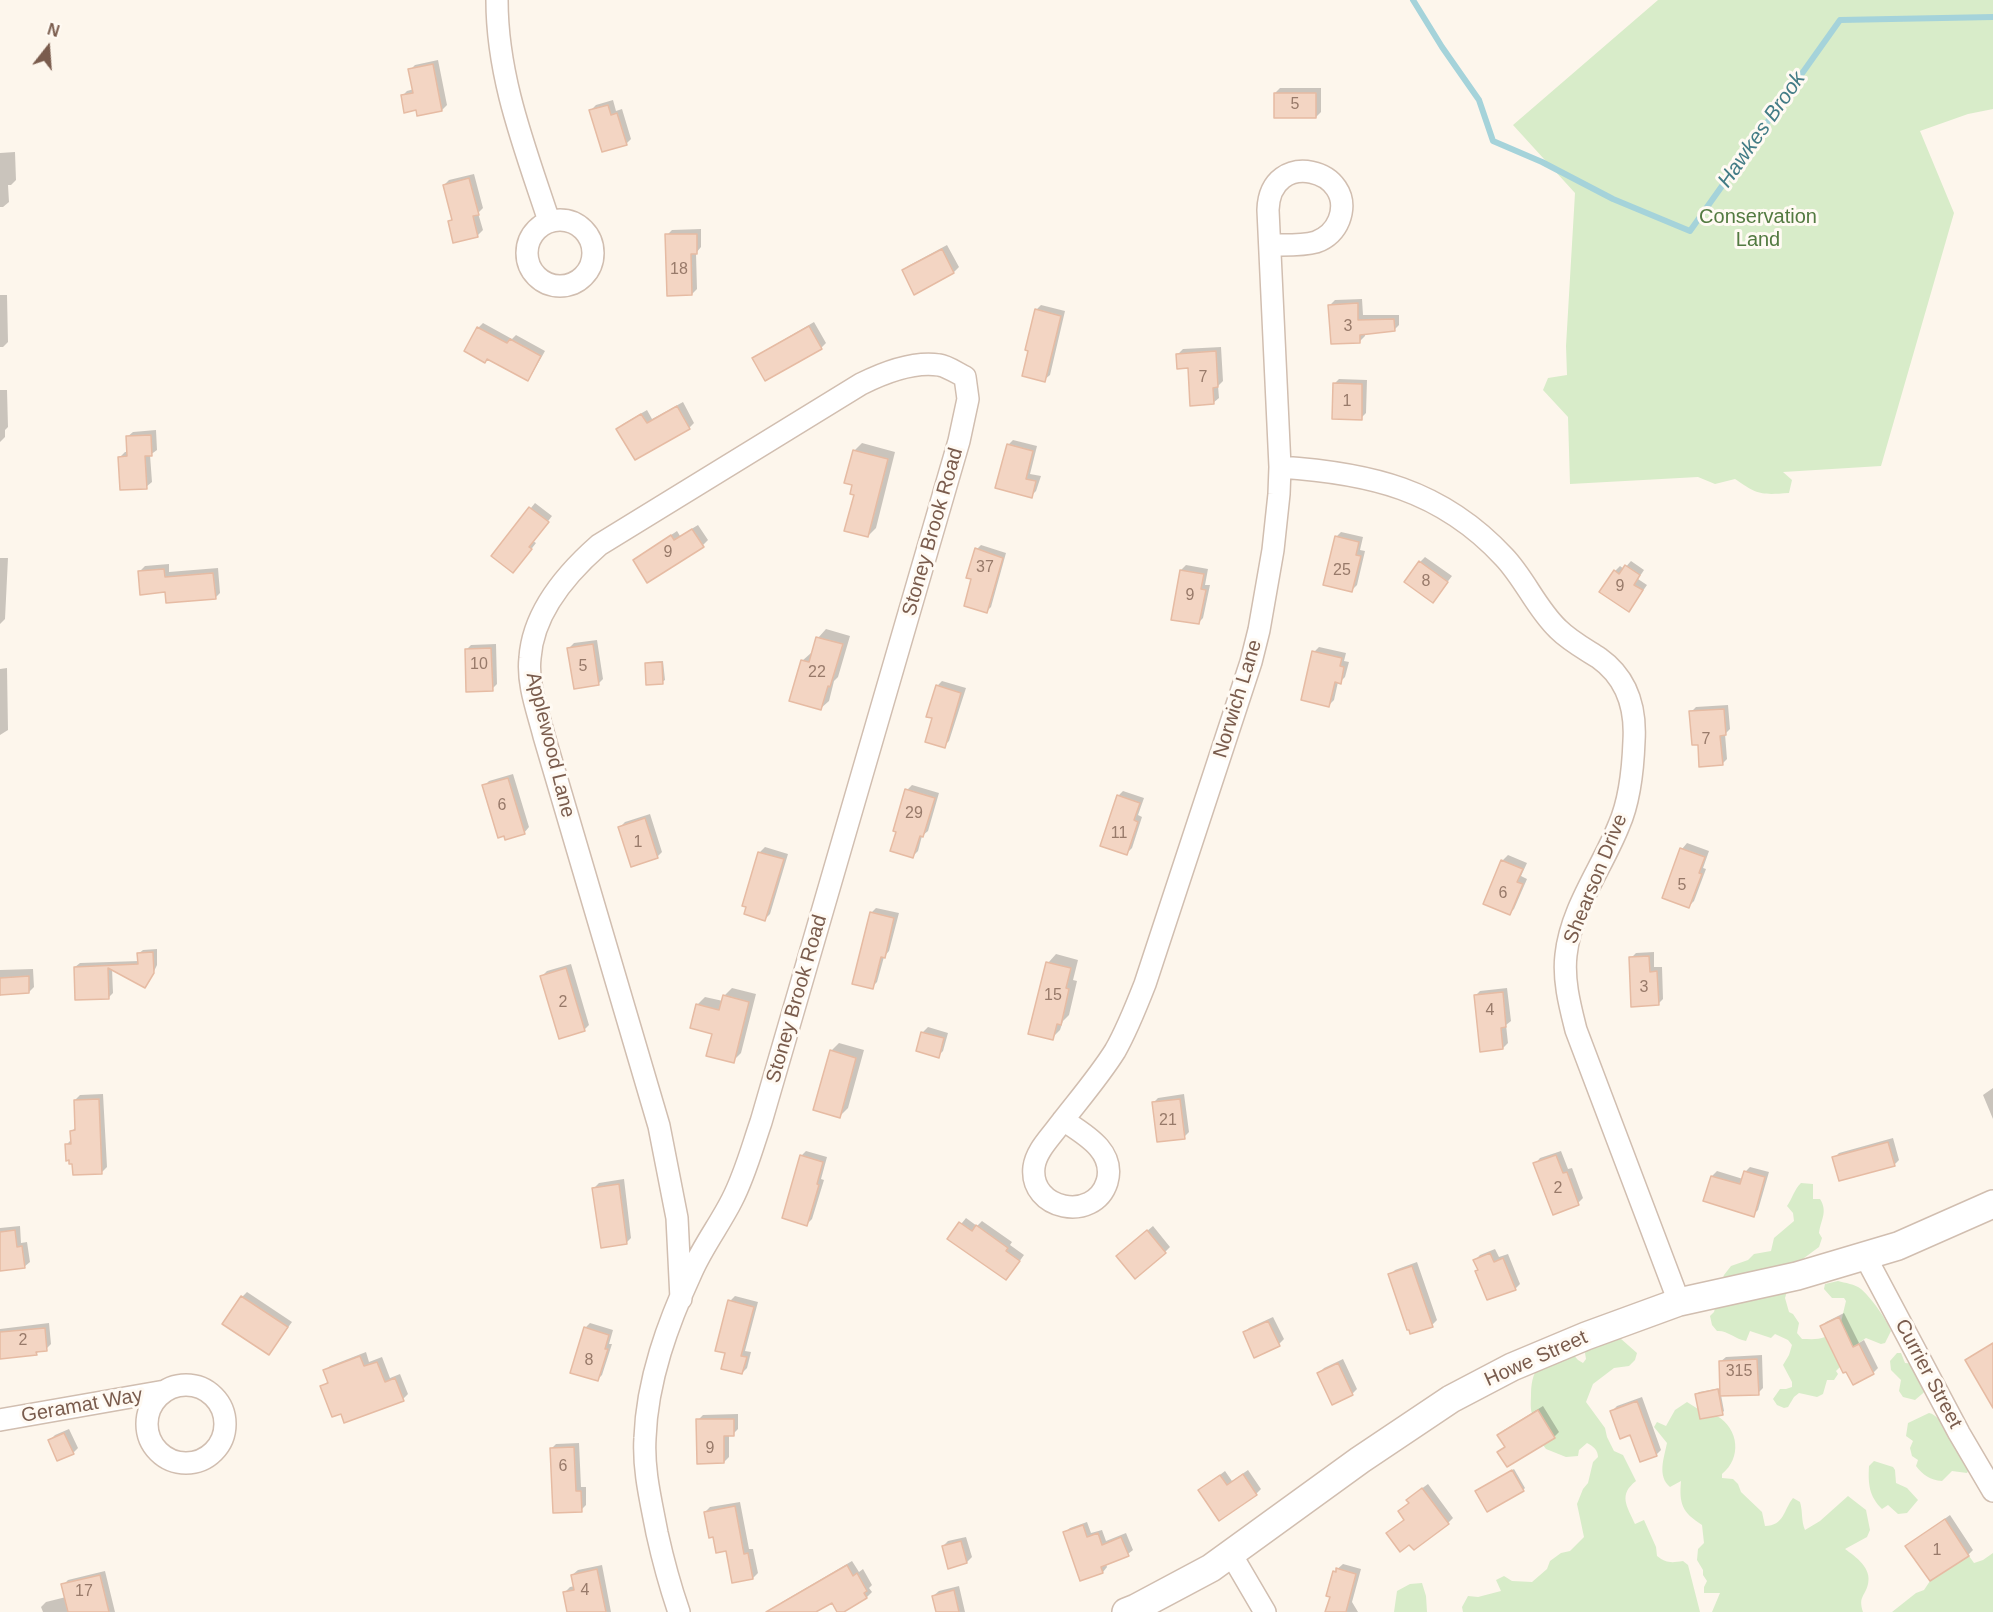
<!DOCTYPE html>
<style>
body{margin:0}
#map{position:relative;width:1993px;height:1612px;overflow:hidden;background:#fdf6ec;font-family:Arial,sans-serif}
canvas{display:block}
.north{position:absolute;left:18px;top:18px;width:60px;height:60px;-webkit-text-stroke:4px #fffaf3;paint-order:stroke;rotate:17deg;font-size:16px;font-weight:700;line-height:24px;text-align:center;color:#7a5c4d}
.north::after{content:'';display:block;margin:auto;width:21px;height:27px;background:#7a5c4d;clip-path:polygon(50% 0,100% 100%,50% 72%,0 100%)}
</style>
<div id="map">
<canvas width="1993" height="1612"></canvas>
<div class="north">N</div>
</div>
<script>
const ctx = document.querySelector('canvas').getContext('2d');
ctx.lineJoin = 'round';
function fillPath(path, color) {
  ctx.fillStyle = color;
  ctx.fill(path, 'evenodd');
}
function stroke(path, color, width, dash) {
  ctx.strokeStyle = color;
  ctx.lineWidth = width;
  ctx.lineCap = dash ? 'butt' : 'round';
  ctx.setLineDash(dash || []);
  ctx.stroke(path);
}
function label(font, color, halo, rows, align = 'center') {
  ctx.font = font + ' Arial,sans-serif';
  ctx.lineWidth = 6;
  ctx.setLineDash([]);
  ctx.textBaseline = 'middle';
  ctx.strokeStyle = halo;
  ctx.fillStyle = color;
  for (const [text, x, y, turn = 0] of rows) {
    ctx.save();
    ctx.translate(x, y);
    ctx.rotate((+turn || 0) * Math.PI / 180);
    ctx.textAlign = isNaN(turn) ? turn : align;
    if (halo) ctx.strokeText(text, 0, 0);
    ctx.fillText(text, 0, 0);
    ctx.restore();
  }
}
fillPath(new Path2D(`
 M1658 0H1993V109L1968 114 1920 131 1954 213 1881 466 1783 472 1792 480 1789 493C1761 495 1758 495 1735 479L1715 484 1698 477 1570 484 1568 417 1543 390 1548 378 1567 375 1566 346 1575 193 1513 125Z
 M1801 1183 1813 1184V1199H1820C1828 1212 1821 1219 1819 1233L1822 1238 1819 1247 1800 1261 1794 1268 1785 1298 1789 1312 1793 1314 1799 1323 1797 1333 1802 1339C1810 1339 1818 1340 1825 1337L1840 1367 1836 1371 1838 1374 1834 1380H1827L1823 1394 1817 1397 1799 1393 1794 1397 1788 1407 1784 1408 1777 1405 1773 1399 1780 1389H1786L1792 1387V1382L1783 1365 1789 1355 1792 1345 1788 1340 1775 1334 1771 1338 1750 1331 1746 1341C1735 1339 1727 1330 1717 1331L1712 1325 1710 1316 1714 1312 1716 1305 1719 1288 1724 1275 1731 1266 1748 1260 1754 1254 1771 1251 1774 1238 1794 1221 1793 1213 1787 1206C1792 1199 1795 1188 1801 1183Z
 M1838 1281C1845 1283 1855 1284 1861 1289 1871 1298 1886 1318 1891 1331L1885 1343 1881 1344 1866 1338 1853 1347 1841 1322 1846 1301 1844 1298H1832L1824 1289 1825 1284Z
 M1620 1338 1637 1353 1635 1360 1629 1366 1614 1368 1593 1384 1586 1402 1605 1428 1607 1437 1614 1451 1623 1455 1636 1481C1618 1495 1627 1506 1635 1524L1644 1520 1656 1547 1657 1556C1666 1563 1671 1563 1683 1561L1688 1565 1700 1612H1463L1462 1607 1468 1596 1478 1597 1501 1591 1496 1580 1504 1576 1512 1581 1532 1582 1547 1569 1550 1561 1561 1553 1570 1551 1584 1537 1577 1504 1583 1489 1588 1483 1593 1462 1598 1457C1598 1450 1593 1446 1587 1443L1579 1450 1578 1456 1566 1457 1546 1449 1543 1445 1538 1410 1532 1414C1530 1407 1531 1401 1531 1394 1532 1362 1544 1364 1570 1351L1578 1360 1583 1363 1586 1359 1585 1353 1587 1349 1599 1347 1604 1341Z
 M1897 1353H1901L1905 1363 1916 1364 1929 1388 1915 1400 1903 1397 1899 1391 1901 1380 1891 1370 1890 1361Z
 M1687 1402 1698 1409 1701 1419 1717 1416C1739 1429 1742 1458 1722 1474V1478L1733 1479 1738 1484 1741 1492 1762 1512 1765 1526C1784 1526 1784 1509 1793 1498L1800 1502C1803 1512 1801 1521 1805 1530L1820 1521 1848 1496 1866 1510 1870 1530 1867 1537 1845 1549C1856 1557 1872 1568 1868 1584 1865 1597 1858 1596 1863 1612H1712L1720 1593H1704V1587L1707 1581 1703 1575V1570L1697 1560 1698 1549 1704 1543 1702 1525C1682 1512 1679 1504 1681 1481L1670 1487C1657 1476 1664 1458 1667 1443L1654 1427 1657 1422 1666 1426 1675 1410Z
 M1929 1413C1943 1415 1962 1455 1970 1468L1967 1473 1952 1471 1942 1481C1930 1480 1923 1475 1916 1466L1918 1460 1912 1456 1910 1448 1913 1441 1906 1436 1908 1423Z
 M1874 1461 1893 1467 1895 1470 1896 1483 1907 1488 1918 1500 1907 1513 1898 1514 1888 1505 1882 1509C1869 1496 1868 1484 1869 1466Z
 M1993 1553V1612H1892L1916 1593 1924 1590 1930 1581 1969 1556 1974 1563 1983 1560Z
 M1422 1583 1426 1596 1427 1612H1394L1397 1591 1410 1584Z`), '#d8ecc9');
fillPath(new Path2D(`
 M438 60 447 105 442 110 417 108 402 96 407 91 414 89 410 70 415 65Z
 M1280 88H1321V112L1316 117 1275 93Z
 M613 100 616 111 622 109 631 139 626 144 591 110 596 105Z
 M15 152 16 180 11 185H8L9 202 3 207H0V153Z
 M474 174 483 208 478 213 483 230 478 235 454 242 449 222 453 218 444 185 449 180Z
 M701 229V247L696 253 697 289 692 294 667 235 672 230Z
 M947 245 959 267 954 272 903 271 908 266Z
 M0 295H7L8 342 3 347H0Z
 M1362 299 1363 315H1399V325L1394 330 1365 333V336L1360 341 1330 305 1335 300Z
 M1041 305 1065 311 1050 375 1044 380 1036 310Z
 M814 322 826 343 821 348 754 359 759 354Z
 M483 323 512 339 516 335 545 351 532 374 527 379 478 328Z
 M1221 347 1223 381 1218 386 1219 398 1213 403 1190 367 1178 354 1183 349Z
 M1339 379 1367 380 1366 413 1361 418 1334 384Z
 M0 390H7L8 427 5 430V437L0 442Z
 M683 402 694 423 689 428 635 458 618 429 623 424 647 410 652 419Z
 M156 430 157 450 150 455 152 482 146 487 120 457 125 452H128L127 437 133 432Z
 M1013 440 1037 446 1030 474 1041 476 1036 491 1031 496 1008 445Z
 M862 443 895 452 876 528 868 536 855 494 854 451Z
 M535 503 552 516 533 541 536 543 518 566 493 555Z
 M698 525 708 540 703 545 634 560 677 531 680 536Z
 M1341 532 1363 537 1360 550 1365 551 1357 585 1352 590 1336 537Z
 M981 545 1006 553 991 607 987 611 973 578 977 549Z
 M1425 557 1452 576 1433 601 1420 562Z
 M0 558H8L5 619 0 624Z
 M1631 561 1644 570 1638 579 1647 585 1633 605 1615 571 1620 566 1624 569Z
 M169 564V572L218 568 220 593 215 598 166 591 140 571 145 566Z
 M1186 565 1208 569 1205 585H1210L1203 618 1198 623 1181 570Z
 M826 629 850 636 838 677 834 681 829 701 820 709 802 661 811 653 813 654 818 638Z
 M597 640 603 679 598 684 569 648 574 643Z
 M496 644 497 684 492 689 466 650 471 645Z
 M1319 647 1346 653 1344 661 1349 662 1345 677 1340 682H1338L1334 700 1329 705 1314 652Z
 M663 661 665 680 662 682 646 664 648 662Z
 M7 668 8 730 0 735V669Z
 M942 681 966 688 949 741 944 746 934 717 937 686Z
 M1728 705 1730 729 1725 734 1727 759 1722 764 1699 743 1691 712 1696 707Z
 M513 774 529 827 524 833 484 786 489 781Z
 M912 785 939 793 928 831 922 836 918 851 913 856 907 790Z
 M1123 791 1144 798 1138 815 1142 817 1132 848 1127 853 1118 796Z
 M650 814 662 852 657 857 620 827 625 822Z
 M1687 843 1709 851 1703 868 1706 869 1694 901 1689 906 1664 897 1682 849Z
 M765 847 788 854 770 914 765 919 760 852Z
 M1508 855 1527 863 1521 876 1527 879 1514 909 1509 914 1484 903 1502 861Z
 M876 908 899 913 889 951 884 957 877 982 872 987 871 913Z
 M157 949V965L149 982 145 986 112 968 113 993 108 998 75 967 80 963 139 961 138 954 143 950Z
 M1654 952V967H1662L1663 999 1658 1004 1631 958 1636 953Z
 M1056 954 1078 960 1073 980 1077 981 1069 1015 1063 1021 1060 1030 1052 1038 1048 963Z
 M571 964 589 1025 584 1030 542 976 547 971Z
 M33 969 34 987 29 992 3 993 0 996V970Z
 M732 988 756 994 741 1053 733 1061 697 1005 705 997 723 1001 724 996Z
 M1507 988 1511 1021 1506 1025 1508 1043 1503 1048 1475 996 1480 991Z
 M928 1027 948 1033 943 1051 938 1056 918 1050 923 1032Z
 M839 1043 864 1050 848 1108 840 1116 831 1051Z
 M1993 1088V1119L1983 1095Z
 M103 1094 107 1167 102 1172 74 1162 66 1145 72 1139V1131L77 1126 75 1100 80 1095Z
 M1184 1094 1189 1132 1184 1137 1153 1103 1158 1098Z
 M1893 1138 1899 1160 1894 1165 1834 1158 1839 1153Z
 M806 1151 827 1157 821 1179 824 1180 812 1219 807 1224 801 1156Z
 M1561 1151 1568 1169 1572 1168 1583 1198 1578 1203 1535 1164 1540 1158Z
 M1750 1167 1769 1172 1758 1210 1753 1215 1712 1176 1717 1171 1743 1179 1745 1172Z
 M624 1179 631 1238 626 1243 594 1188 599 1183Z
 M966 1218 977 1226 982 1221 1012 1242 1010 1245 1024 1255 1011 1273 949 1239Z
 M20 1226 21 1243 27 1242 30 1262 24 1267 0 1269V1228Z
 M1153 1226 1170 1247 1165 1252 1123 1251Z
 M1495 1249 1499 1257 1508 1254 1520 1284 1515 1289 1479 1269 1475 1260 1480 1255Z
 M1417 1262 1437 1320 1432 1325 1390 1275 1395 1270Z
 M247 1292 292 1322 269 1353 242 1297Z
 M735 1296 758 1302 745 1351 751 1352 747 1368 742 1373 727 1352 730 1301Z
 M1844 1313 1859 1343 1864 1340 1878 1368 1873 1373 1821 1327 1826 1322Z
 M1273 1317 1284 1339 1279 1344 1244 1333 1249 1328Z
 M49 1323 51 1344 46 1349 40 1350 36 1354 0 1358V1329Z
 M590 1323 613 1330 609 1344H612L602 1375 597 1380 585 1328Z
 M366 1352 369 1362 382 1357 390 1378 400 1374 408 1394 403 1399 342 1412 322 1387 328 1381 325 1371 330 1366Z
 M1762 1355 1763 1388 1758 1393 1721 1395 1724 1411 1722 1413 1697 1394 1699 1392 1721 1388 1720 1362 1726 1357Z
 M1343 1359 1357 1389 1352 1394 1319 1373 1324 1368Z
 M1642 1397 1661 1450 1656 1455 1631 1433 1612 1411 1617 1406Z
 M1543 1406 1559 1432 1554 1437 1499 1452 1506 1446 1499 1435 1504 1430Z
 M738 1414V1429L733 1434H729V1457L724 1462 698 1420 703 1415Z
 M69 1429 78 1448 73 1453 50 1440 55 1435Z
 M579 1443 581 1487H586V1505L581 1510 551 1449 556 1444Z
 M1514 1469 1525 1488 1523 1490 1479 1489Z
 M1248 1470 1261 1489 1256 1494 1200 1490 1225 1471 1232 1481Z
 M1428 1484 1453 1518 1448 1523 1405 1519 1413 1495Z
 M740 1502 749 1549H753L758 1573 753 1578 714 1535 705 1512 710 1507Z
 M1950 1515 1973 1550 1968 1555 1907 1546Z
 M1087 1522 1091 1533 1102 1530 1106 1541 1126 1533 1133 1550 1128 1554 1106 1564 1107 1567 1103 1572 1065 1532 1070 1528Z
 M966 1537 972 1557 967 1562 943 1546 948 1541Z
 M852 1561 859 1572 863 1569 872 1585 869 1588 872 1592 867 1597 841 1612H839L832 1601 803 1612H779L777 1607 782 1602Z
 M1343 1564 1361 1569 1352 1602 1358 1612H1327L1332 1596 1334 1572Z
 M602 1565 611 1612H569L565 1592 570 1587 575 1586 572 1575 578 1570Z
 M105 1571 115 1612H43L41 1607 46 1602 66 1597 63 1585 68 1580Z
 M959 1586 965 1612H938L933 1596 939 1591Z`), '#0003');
stroke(new Path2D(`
 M1413 0 1442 47 1479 100 1493 141 1542 162 1613 199 1690 231 1840 20 1993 17`), '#a5d3da', 6);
const building = new Path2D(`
 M433 64 442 111 417 116 416 110 404 113 401 95 413 93 408 69Z
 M1274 93H1316V118H1274Z
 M608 105 611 115 617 113 627 145 602 152 589 110Z
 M469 178 479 215 473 216 478 237 453 243 448 221 452 220 443 185Z
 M665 234H697V254H691L692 295 667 296Z
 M942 249 954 273 914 295 902 270Z
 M1358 303V320L1394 319 1395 331 1360 335V343L1331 344 1328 305Z
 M1035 309 1061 316 1045 382 1022 376 1028 351 1025 350Z
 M809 326 822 349 765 381 752 358Z
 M477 327 507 343 510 339 541 356 528 381 487 359 485 363 464 351Z
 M1216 351 1218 387 1213 388 1214 404 1190 406 1188 368 1177 369 1176 354Z
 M1333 383 1362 384V420L1332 419Z
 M677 406 690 429 635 460 616 429 641 414 647 423Z
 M151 435 152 456H145L147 489 120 490 118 457 127 456 126 436Z
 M1007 444 1033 451 1026 479 1036 481 1032 498 995 488Z
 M853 450 888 459 868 537 844 531 854 495 850 494 852 485 844 483Z
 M529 507 549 522 529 547 532 549 513 573 491 556Z
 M692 529 704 547 647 583 633 560 671 535 674 540Z
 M1335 536 1359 542 1356 555 1361 556 1352 592 1323 585Z
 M975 548 1003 558 987 613 964 606 971 579 966 578Z
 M1419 561 1448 582 1433 603 1404 582Z
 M1625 565 1640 575 1634 585 1643 590 1629 612 1599 592 1614 570 1619 574Z
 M164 569 165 577 213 573 216 599 166 603 165 592 140 595 138 571Z
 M1180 570 1204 574 1201 589 1206 590 1199 624 1171 620Z
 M816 637 843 644 830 687 828 686 821 710 789 701 801 660 809 662Z
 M593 644 599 685 574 689 567 648Z
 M491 648 493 691 466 692 465 649Z
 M1312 651 1342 658 1340 666 1344 667 1341 684 1335 682 1329 707 1301 700Z
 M662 662 663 684 646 685 645 663Z
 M936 685 961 693 945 748 925 742 932 718 926 717Z
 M1724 709 1726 735 1720 736 1723 765 1699 767 1698 745H1692L1689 711Z
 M508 778 525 834 505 840 504 836 498 838 482 785Z
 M905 789 935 798 923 837 920 836 913 858 890 851 896 832 893 831Z
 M1117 795 1140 803 1134 820 1138 822 1127 855 1100 846Z
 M645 818 658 858 631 867 618 827Z
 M1680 848 1705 857 1699 873 1702 874 1689 908 1662 898Z
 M758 852 784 859 765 921 744 914 746 907 742 906Z
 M1501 860 1523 869 1517 882 1523 884 1510 915 1483 904Z
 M870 912 894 918 885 958 881 957 873 989 852 984Z
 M153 952 154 973 145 988 108 968 109 999 75 1000 74 967 138 964 137 953Z
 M1649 956 1650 972 1657 971 1659 1005 1631 1007 1629 957Z
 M1046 962 1071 968 1066 988 1069 989 1066 1003 1061 1025 1057 1024 1053 1040 1028 1034Z
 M566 968 585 1031 559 1039 540 976Z
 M29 976V993L0 995V978Z
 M1503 992 1506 1027 1501 1028 1503 1049 1480 1052 1474 995Z
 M723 995 749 1002 734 1063 706 1056 712 1034 690 1028 696 1004 719 1010Z
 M921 1032 944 1038 939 1058 916 1051Z
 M830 1050 856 1058 840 1118 813 1110Z
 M99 1099 102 1174 73 1175 72 1164H69V1160L66 1161 65 1144H71L70 1131 75 1130 74 1100Z
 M1180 1099 1185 1139 1157 1142 1152 1102Z
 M1888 1142 1895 1166 1839 1181 1832 1157Z
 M800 1155 823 1162 817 1184 819 1185 807 1226 782 1218Z
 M1556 1155 1563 1173 1567 1172 1579 1205 1553 1215 1533 1163Z
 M1744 1171 1765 1177 1754 1217 1703 1201 1711 1176 1740 1184Z
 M619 1184 627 1244 601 1248 592 1188Z
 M959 1222 972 1231 976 1225 1008 1248 1006 1251 1020 1261 1006 1280 947 1239Z
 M15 1230 17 1247 22 1246 25 1268 0 1271V1232Z
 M1147 1230 1166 1253 1135 1279 1116 1256Z
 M1490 1253 1494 1262 1503 1258 1516 1290 1487 1300 1475 1271 1478 1270 1473 1260Z
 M1412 1266 1433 1327 1410 1334 1409 1330H1407L1388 1274Z
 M241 1296 288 1327 269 1355 222 1324Z
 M728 1300 754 1307 741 1356 747 1357 742 1374 721 1369 725 1353 715 1351Z
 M1839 1317 1853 1347 1859 1344 1874 1374 1853 1385 1846 1372 1843 1373 1820 1326Z
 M1268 1321 1280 1346 1254 1358 1243 1332Z
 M584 1327 609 1335 605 1349H608L598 1381 570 1373Z
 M45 1328 47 1351 36 1352 37 1355 0 1359V1332Z
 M1993 1343V1408L1965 1360Z
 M360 1356 364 1366 377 1362 385 1382 395 1378 404 1401 344 1423 341 1414 332 1417 320 1386 328 1383 323 1370Z
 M1757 1359 1759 1395 1720 1396 1719 1361Z
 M1338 1363 1353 1395 1332 1405 1317 1373Z
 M1718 1389 1723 1415 1700 1419 1695 1394Z
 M1637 1401 1657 1456 1640 1462 1630 1435 1620 1439 1610 1411Z
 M1538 1410 1555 1438 1507 1467 1497 1452 1505 1447 1497 1435Z
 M696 1419H734V1436H724V1463L697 1464Z
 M64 1433 74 1454 57 1461 48 1440Z
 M574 1447 576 1491H581L582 1512 553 1513 550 1448Z
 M1512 1470 1524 1491 1487 1512 1475 1491Z
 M1243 1474 1257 1495 1219 1521 1198 1490 1220 1475 1227 1485Z
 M1422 1488 1449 1524 1414 1550 1409 1545 1400 1552 1386 1533 1404 1520 1398 1511 1409 1503 1406 1500Z
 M735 1506 744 1554 748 1553 753 1579 732 1583 726 1551 716 1553 713 1537 709 1538 704 1512Z
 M1945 1519 1969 1556 1930 1581 1905 1546Z
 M1083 1525 1087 1537 1098 1533 1102 1545 1121 1537 1129 1556 1101 1567 1103 1573 1080 1581 1063 1532Z
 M961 1541 967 1563 948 1569 942 1546Z
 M847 1565 853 1576 857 1573 867 1591 864 1593 867 1598 844 1612H837L832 1603 816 1612H766Z
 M1336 1568 1356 1574 1346 1612H1325L1330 1597 1326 1596 1333 1571 1336 1572Z
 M597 1569 606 1612H567L563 1592 574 1590 571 1575Z
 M100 1575 109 1612H68L61 1584Z
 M954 1590 959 1612H936L932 1596Z`);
fillPath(building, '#f3d5c3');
stroke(building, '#e6bba3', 1.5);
const minor = new Path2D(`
 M497 0C497 78 525 148 549 221
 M527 253a33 33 0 1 1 66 0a33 33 0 1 1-66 0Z
 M1280 467C1369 473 1441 489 1504 557 1525 579 1536 608 1558 629 1570 641 1585 649 1599 658 1627 678 1636 708 1634 741 1633 769 1630 800 1619 825 1602 868 1571 908 1566 955 1563 980 1570 1006 1576 1030L1679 1302
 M1063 1120C1084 1134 1116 1151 1107 1182 1094 1223 1029 1210 1034 1167 1036 1152 1048 1140 1057 1128 1076 1103 1098 1078 1115 1051 1127 1030 1136 1007 1145 984L1251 662 1259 630 1273 550 1279 494 1280 467 1268 210C1270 147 1358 169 1339 220 1335 230 1327 238 1316 242 1302 246 1285 245 1270 245
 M1865 1256 1959 1433 1993 1491
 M147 1424a39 39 0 1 1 78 0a39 39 0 1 1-78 0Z
 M0 1420 165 1391
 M1231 1554 1265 1612
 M679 1612C670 1586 663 1560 657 1533 651 1501 643 1470 645 1438 647 1380 668 1323 692 1271 703 1246 720 1224 732 1200 745 1175 752 1148 761 1122L959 441 968 399 965 377C957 373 947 366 939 365 913 361 883 373 861 384L599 545C566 574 533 612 530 658 527 684 538 712 544 736L659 1126 677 1218 681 1299`);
const tertiary = new Path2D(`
 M1126 1612 1136 1608 1211 1568 1360 1460 1451 1399 1512 1367 1586 1336 1679 1302 1797 1276 1898 1246 1993 1204`);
stroke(minor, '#d1beb0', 24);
stroke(tertiary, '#d1beb0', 30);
stroke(minor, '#fff', 21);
stroke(tertiary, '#fff', 27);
label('16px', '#987a6a', null, [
 ["5",1295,105],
 ["18",679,270],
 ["3",1348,327],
 ["7",1203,378],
 ["1",1347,402],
 ["9",668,553],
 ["37",985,568],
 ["25",1342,571],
 ["8",1426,582],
 ["9",1620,587],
 ["9",1190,596],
 ["10",479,665],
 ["5",583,667],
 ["22",817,673],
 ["7",1706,740],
 ["6",502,806],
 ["29",914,814],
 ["11",1119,834],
 ["1",638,843],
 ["5",1682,886],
 ["6",1503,894],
 ["3",1644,988],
 ["15",1053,996],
 ["2",563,1003],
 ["4",1490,1011],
 ["21",1168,1121],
 ["2",1558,1189],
 ["2",23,1341],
 ["8",589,1361],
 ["315",1739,1372],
 ["9",710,1449],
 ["6",563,1467],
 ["1",1937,1551],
 ["4",585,1591],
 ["17",84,1592]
]);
label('20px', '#537a41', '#fffaf3', [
 ["Conservation",1758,217],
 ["Land",1758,240]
]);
label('20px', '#7a5c4d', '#fffaf3', [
 ["Stoney Brook Road",933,532,-74],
 ["Norwich Lane",1238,699,-73],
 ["Applewood Lane",550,745,76],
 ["Shearson Drive",1596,879,-68],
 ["Stoney Brook Road",797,999,-74],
 ["Howe Street",1536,1359,-24],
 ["Currier Street",1928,1374,62],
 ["Geramat Way",82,1406,-10]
]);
label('italic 21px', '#437c86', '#fffaf3', [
 ["Hawkes Brook",1762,130,-55]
]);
</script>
